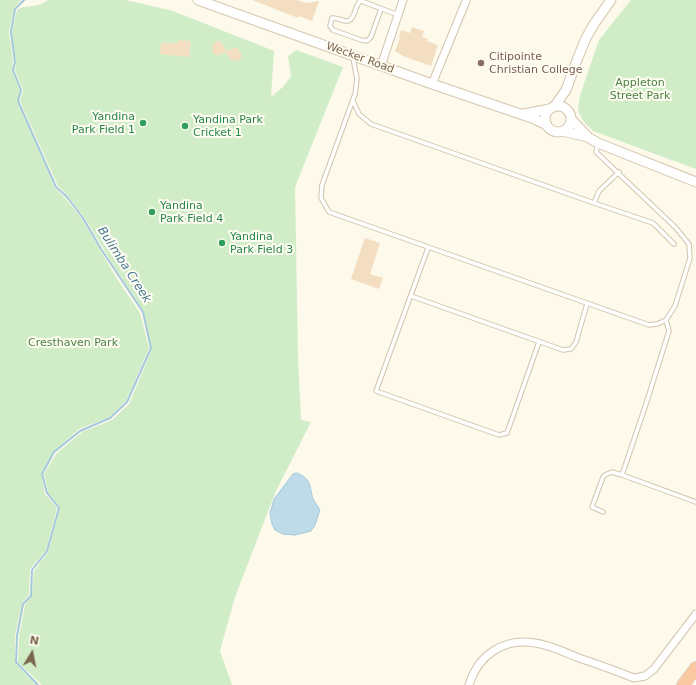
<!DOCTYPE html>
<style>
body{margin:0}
#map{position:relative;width:696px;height:685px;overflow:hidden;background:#fdf9eb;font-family:"DejaVu Sans",sans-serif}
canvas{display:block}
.north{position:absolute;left:12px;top:633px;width:40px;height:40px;-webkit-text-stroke:3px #fffcf2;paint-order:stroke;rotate:10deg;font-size:11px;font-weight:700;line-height:16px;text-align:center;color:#7b654c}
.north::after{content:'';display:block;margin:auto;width:14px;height:18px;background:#7b654c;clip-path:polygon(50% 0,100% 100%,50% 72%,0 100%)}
</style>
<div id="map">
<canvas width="696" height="685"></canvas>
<div class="north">N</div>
</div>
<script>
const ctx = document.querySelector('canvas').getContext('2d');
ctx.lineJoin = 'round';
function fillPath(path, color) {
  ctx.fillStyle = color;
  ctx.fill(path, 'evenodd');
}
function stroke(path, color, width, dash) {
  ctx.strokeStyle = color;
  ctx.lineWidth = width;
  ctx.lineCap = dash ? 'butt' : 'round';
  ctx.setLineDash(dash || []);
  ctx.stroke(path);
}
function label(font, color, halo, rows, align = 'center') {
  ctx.font = font + ' "DejaVu Sans",sans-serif';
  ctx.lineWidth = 4;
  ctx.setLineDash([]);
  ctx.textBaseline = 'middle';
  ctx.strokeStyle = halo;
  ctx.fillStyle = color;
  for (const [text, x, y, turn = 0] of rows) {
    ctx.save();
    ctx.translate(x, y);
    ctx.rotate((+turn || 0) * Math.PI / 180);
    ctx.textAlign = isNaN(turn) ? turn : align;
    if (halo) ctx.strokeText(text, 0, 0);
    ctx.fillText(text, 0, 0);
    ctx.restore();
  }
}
fillPath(new Path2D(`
 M0 0H21L14 8 9 32 13 61 12 70 20 90 17 101 55 188 65 198 82 219 117 279 140 313 149 348 126 401 109 417 79 429 54 451 41 474 45 494 57 508 46 550 30 569 29 595 22 603 15 636V663L36 685H0Z
 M48 0H126L173 11 274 51 271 97 283 87 291 76 288 56 296 50 343 67 295 187 298 357 301 420 311 422 276 491 235 597 220 651 232 685H42L18 662 19 637 25 605 32 596 34 571 48 552 60 508 48 493 44 474 56 454 82 432 112 420 129 404 152 349 144 312 110 260 85 218 67 195 58 186 20 101 23 90 15 70 16 62 12 33 17 10C23 5 32 7 39 5 42 4 45 2 48 0Z
 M631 0H696V169L593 131 584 122 578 111 580 95 599 40Z`), '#d0edc8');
const water = new Path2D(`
 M297 473C312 479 309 486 313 499 315 503 318 506 320 510L315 525 311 531 295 535 283 534 275 530 272 524 270 513 274 499 293 474Z`);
fillPath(water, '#bedbe9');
stroke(water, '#a3c9db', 1);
stroke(new Path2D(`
 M24 0 15 9 11 32 15 62 13 70 21 90 18 101 56 187 67 197 83 218 101 249 143 312 151 348 127 402 110 418 80 431 54 452 42 474 47 493 59 508 47 551 32 570 31 596 23 604 17 636 16 662 38 685`), '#a3c9db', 2);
fillPath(new Path2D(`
 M252 0H297L306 3 319 1 312 21 299 16 298 18Z
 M412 27 424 31 422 37 428 39 427 41 438 45 431 66 403 56 395 51 400 38 399 36 401 30 410 33Z
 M178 40 191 41 189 57 160 54 161 43H178Z
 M218 41 222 43 226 51 221 54 217 55 213 53 212 46 214 43Z
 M233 48H237L241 53V58L237 61 231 60 225 52Z
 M365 238 380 243 370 274 383 278 379 289 351 279Z`), '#f4dec1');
const lane = new Path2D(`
 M381 9 371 37 367 41 361 40 333 30 330 26 332 18C338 17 343 22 348 21 355 19 355 6 360 1L364 2 398 15
 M353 58 357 79 355 94 322 185 321 198 329 212 649 325 657 324 666 320 675 306 690 258 689 244 676 228 596 152 598 144
 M353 101 359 114 371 124 594 203 599 191 619 172
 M594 203 653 223 674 244
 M428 248 376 391 499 435 507 433 539 342
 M411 296 563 350 571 349 576 342 587 304
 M666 320 669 331 646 404 622 475 696 502
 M603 512 592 507 603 477 605 475 612 472 622 475`);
const street = new Path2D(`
 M381 66 403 0
 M432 84 466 1
 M469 685C478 655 503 638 535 643 550 645 564 652 579 658 597 664 616 671 634 678L645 676 654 669 696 614`);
const secondary = new Path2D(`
 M198 0 432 84 532 118 547 125
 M545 119a13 13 0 1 1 26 0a13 13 0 1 1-26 0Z
 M554 107 566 90 577 60 586 38 594 24 611 0
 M523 114 550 109
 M571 119 589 138 598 143 696 182
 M562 131 588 137`);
const highway = new Path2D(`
 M683 685 696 668`);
stroke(lane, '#d2c4af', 5.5);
stroke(street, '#d2c4af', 9);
stroke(secondary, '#d5c5ad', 11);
stroke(highway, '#ddd7d0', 14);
stroke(lane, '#fff', 3.5);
stroke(street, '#fff', 7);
stroke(secondary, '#fff', 9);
stroke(highway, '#f9c7a0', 12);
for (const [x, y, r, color] of [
 [481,63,4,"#8d6e63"],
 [143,123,4,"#2e9e5b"],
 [185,126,4,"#2e9e5b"],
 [152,212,4,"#2e9e5b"],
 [222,243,4,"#2e9e5b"]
]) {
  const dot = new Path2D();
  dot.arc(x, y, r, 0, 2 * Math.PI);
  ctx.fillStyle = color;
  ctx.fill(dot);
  stroke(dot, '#fffcf2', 1.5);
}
label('11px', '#785e54', '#fffcf2', [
 ["Citipointe",489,57],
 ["Christian College",489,70]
], 'left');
label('11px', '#7b654c', '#fffcf2', [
 ["Wecker Road",360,58,20]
]);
label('11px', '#4a8142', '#fffcf2', [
 ["Appleton",640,83],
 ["Street Park",640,96],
 ["Cresthaven Park",73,343]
]);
label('11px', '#27864d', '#fffcf2', [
 ["Yandina",135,117,"right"],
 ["Park Field 1",135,130,"right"],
 ["Yandina Park",193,120],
 ["Cricket 1",193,133],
 ["Yandina",160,206],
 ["Park Field 4",160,219],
 ["Yandina",230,237],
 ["Park Field 3",230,250]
], 'left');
label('italic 12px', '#477b96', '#fffcf2', [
 ["Bulimba Creek",124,265,57]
]);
</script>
